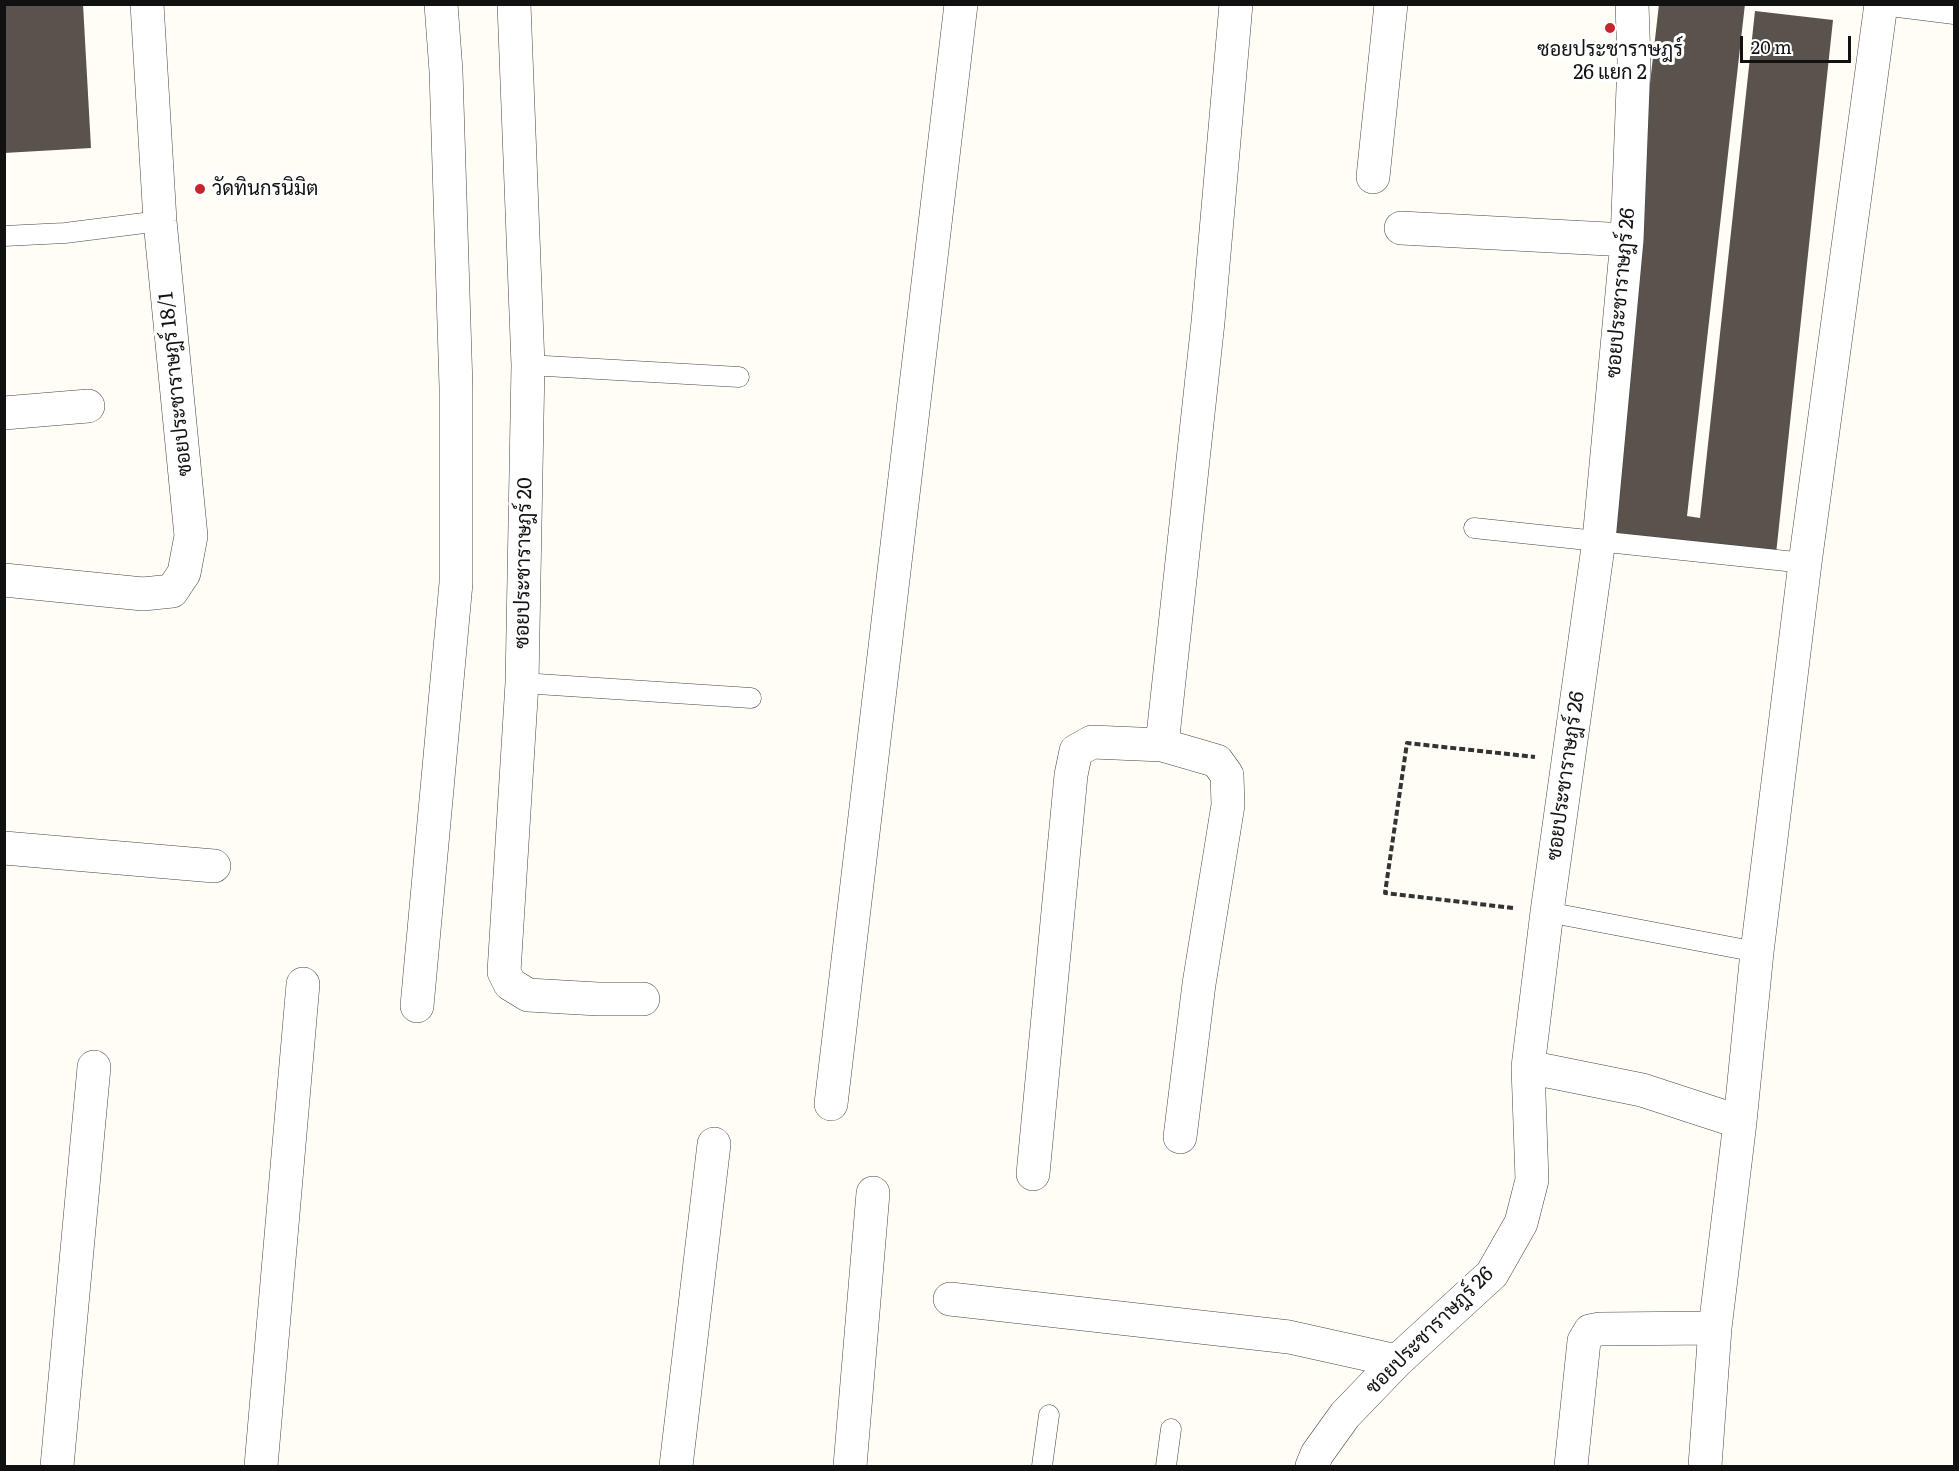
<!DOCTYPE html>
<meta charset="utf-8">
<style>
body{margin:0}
#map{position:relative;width:1959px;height:1471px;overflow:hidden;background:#fffdf5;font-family:Literata,serif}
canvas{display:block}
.frame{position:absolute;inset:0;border:6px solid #111;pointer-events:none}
.scale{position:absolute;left:1740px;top:36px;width:111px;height:27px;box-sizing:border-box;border:3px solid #111;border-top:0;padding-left:8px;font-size:18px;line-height:21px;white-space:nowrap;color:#111;-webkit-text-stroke:4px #fff;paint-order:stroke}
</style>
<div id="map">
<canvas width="1959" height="1471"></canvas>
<div class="frame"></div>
<div class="scale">20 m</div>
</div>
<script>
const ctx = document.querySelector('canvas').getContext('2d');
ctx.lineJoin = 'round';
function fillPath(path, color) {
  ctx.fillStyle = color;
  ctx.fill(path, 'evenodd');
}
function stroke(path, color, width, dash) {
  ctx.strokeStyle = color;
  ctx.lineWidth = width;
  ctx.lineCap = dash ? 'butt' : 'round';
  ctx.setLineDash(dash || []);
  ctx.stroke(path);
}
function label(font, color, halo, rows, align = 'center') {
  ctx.font = font + ' Literata,Sarabun,serif';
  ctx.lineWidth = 6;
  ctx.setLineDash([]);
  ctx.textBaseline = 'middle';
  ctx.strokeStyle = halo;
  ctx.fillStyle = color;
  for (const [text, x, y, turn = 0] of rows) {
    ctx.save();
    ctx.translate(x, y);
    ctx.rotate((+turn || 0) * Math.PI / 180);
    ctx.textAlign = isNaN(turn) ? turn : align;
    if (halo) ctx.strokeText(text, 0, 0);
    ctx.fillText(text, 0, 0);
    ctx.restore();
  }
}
fillPath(new Path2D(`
 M4 4H83L91 148 4 153Z
 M1659 4H1745L1687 516 1700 518 1755 11 1833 20 1776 554 1599 535Z`), '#5a524d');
const service = new Path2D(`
 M1882 5 1954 14
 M4 236 65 233 160 221
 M528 365 739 377
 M1474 528 1805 563
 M522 683 751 698
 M1547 912 1757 952
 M1042 1466 1049 1415
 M1166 1466 1171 1429`);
const minor = new Path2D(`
 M514 4 528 365 522 683 504 972 510 984 528 995 598 999H643
 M1373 177 1391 4
 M1401 228 1627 240
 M4 413 88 406
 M4 580 143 594 172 591 184 573 191 536 160 221 147 4
 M1162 745 1217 761 1227 775 1228 805 1199 984 1180 1137
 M4 848 214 866
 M417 1006 456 583V387L446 71 441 4
 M1528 1067 1642 1090 1740 1122
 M831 1104 961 4
 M1033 1174 1071 775 1076 751 1092 742 1162 745 1208 322 1236 4
 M950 1299 1289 1337 1397 1361
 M57 1466 94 1067
 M261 1466 303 984
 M676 1466 714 1144
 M850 1466 873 1193
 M1312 1466 1317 1454 1345 1415 1397 1361 1492 1274 1521 1223 1532 1180 1528 1067 1547 912 1599 540 1627 240 1634 62 1632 4
 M1571 1466 1584 1341 1590 1331 1600 1329 1715 1328
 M1705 1466 1715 1328 1740 1122 1757 952 1805 563 1881 4`);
stroke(service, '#444', 21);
stroke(minor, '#444', 34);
stroke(new Path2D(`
 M1513 908 1385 893 1407 743 1535 757`), '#333', 4, [6, 3]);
stroke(service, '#fff', 20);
stroke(minor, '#fff', 33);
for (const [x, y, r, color] of [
 [1610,28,6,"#c4262e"],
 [200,189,6,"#c4262e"]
]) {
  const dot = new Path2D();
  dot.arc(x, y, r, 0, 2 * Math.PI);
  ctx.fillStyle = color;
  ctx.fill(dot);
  stroke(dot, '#fff', 2);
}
label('20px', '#111', '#fff', [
 ["ซอยประชาราษฎร์",1610,50],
 ["26 แยก 2",1610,73],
 ["วัดทินกรนิมิต",212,189,"left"]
]);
label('20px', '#111', '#fff', [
 ["ซอยประชาราษฎร์ 26",1621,293,-85],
 ["ซอยประชาราษฎร์ 18/1",176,384,-96],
 ["ซอยประชาราษฎร์ 20",524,563,-89],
 ["ซอยประชาราษฎร์ 26",1566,776,-82],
 ["ซอยประชาราษฎร์ 26",1430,1331,-45]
]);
</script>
